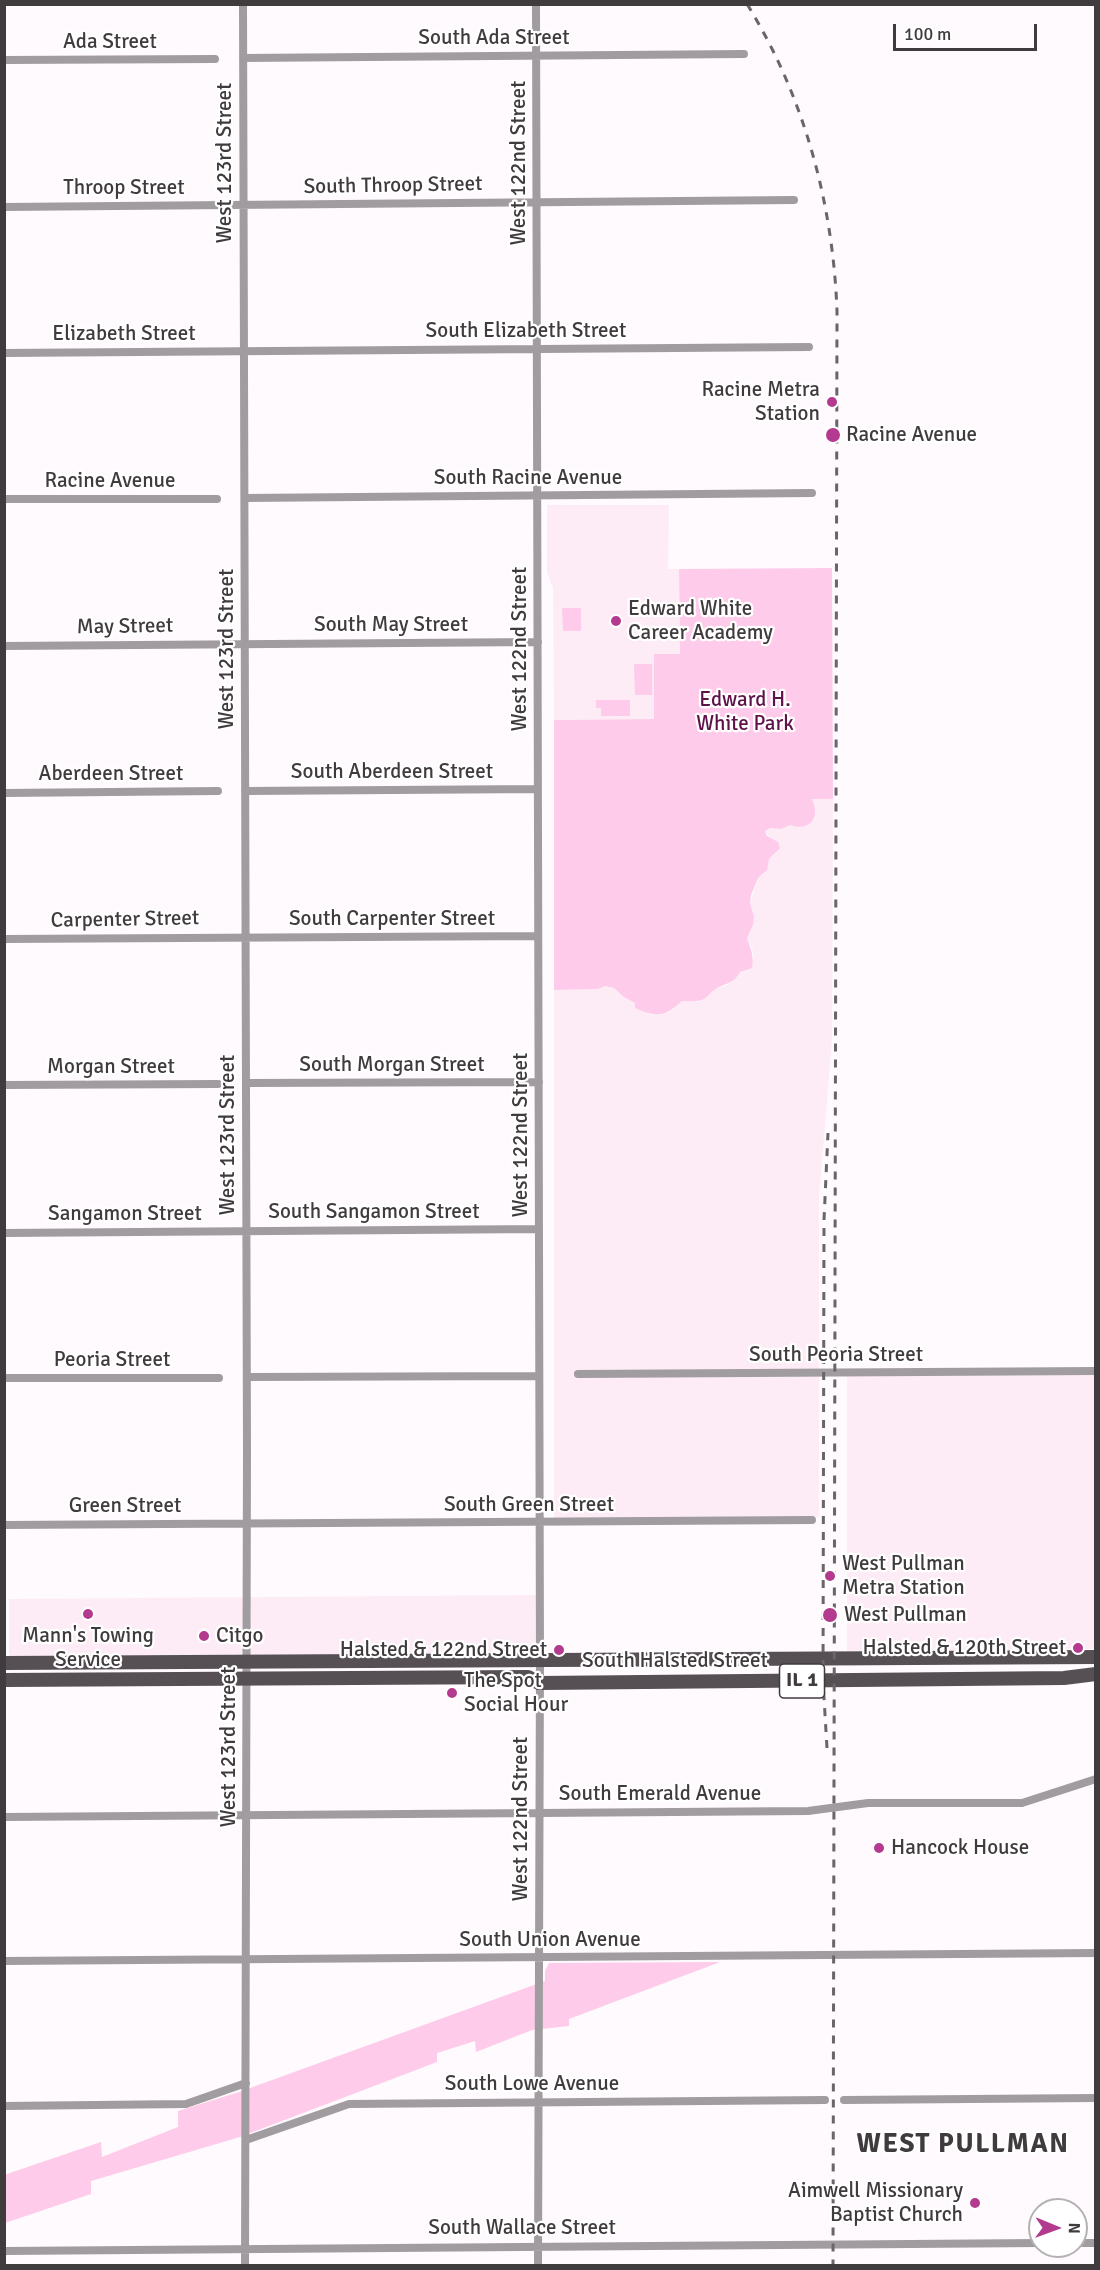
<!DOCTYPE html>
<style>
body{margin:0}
#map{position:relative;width:1100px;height:2270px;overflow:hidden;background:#fefafd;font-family:Signika,sans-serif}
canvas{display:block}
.frame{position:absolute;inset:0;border:6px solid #403c3e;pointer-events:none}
.north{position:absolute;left:1028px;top:2198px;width:60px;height:60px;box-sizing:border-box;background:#fff;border:2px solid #b3b1b2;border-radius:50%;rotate:91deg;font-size:16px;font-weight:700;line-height:24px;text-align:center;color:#403c3e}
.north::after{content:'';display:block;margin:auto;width:21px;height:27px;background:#b33a8f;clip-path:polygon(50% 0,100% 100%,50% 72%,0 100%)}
.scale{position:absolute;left:893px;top:24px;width:144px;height:27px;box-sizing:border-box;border:3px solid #403c3e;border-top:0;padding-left:8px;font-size:18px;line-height:21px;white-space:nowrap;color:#403c3e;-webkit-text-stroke:4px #fff;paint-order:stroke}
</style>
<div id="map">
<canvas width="1100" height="2270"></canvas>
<div class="frame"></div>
<div class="north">N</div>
<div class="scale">100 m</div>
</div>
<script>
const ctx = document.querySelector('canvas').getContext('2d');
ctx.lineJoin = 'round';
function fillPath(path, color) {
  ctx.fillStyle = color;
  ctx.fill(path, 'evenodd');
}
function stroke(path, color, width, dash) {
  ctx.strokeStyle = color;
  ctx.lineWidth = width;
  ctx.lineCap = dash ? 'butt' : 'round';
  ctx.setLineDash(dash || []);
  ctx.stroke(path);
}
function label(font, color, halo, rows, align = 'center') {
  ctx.font = font + ' Signika,sans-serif';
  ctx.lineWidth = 4.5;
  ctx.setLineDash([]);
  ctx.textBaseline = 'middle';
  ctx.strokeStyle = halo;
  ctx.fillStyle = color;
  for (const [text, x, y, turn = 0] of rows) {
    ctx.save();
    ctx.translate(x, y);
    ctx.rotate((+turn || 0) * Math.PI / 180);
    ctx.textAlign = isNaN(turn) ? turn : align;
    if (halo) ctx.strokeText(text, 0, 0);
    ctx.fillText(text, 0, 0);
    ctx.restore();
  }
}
fillPath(new Path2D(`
 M547 505H669L668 569H679L680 654 654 655V719L554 720 553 588 547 572Z
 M812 799H833L832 1040 819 1197V1517L554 1521V990L598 989 605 986 614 988 635 1003 636 1008 652 1015H661L670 1012 682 1001 697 1002 708 997 715 989 728 985 754 958 752 948 747 938 753 925 754 917 750 903 758 878 764 874 769 859 775 854 772 840 765 831 770 828 781 829Z
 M1095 1373V1649L847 1651V1375Z
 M539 1595V1652L9 1657V1599Z`), '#fdecf6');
fillPath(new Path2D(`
 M832 568 833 799H812C821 818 809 832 790 825L781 829 770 828 765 831 767 836 778 842 780 848 769 859 767 870 758 878 751 895 750 903 754 917 753 925 747 938C751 950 754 955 752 968L740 972C732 986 724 982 713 991 708 996 705 1000 697 1001 692 1002 687 1001 682 1001 665 1017 657 1018 635 1008V1003L624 997 614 988 605 986 598 989 554 990V720L654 719V654H680L679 569Z
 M562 608H581V631H563Z
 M634 664H652V695H635Z
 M596 700H630V716H601V708H596Z
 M720 1962 569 2019V2026L532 2030 476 2052 475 2041 437 2053V2062L240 2137 91 2181V2194L5 2223 4 2175 101 2142 102 2157 178 2127V2111L239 2092 545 1981V1971L549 1963Z`), '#fecbea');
stroke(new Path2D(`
 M243 4 247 1451 245 2266
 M536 4 540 1662 538 2266
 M243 58 744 54
 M4 60 215 59
 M4 207 794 200
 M4 353 809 347
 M245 498 812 493
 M4 499H217
 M4 646 538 642
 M245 791 538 789
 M4 793 218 791
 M4 939 538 936
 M246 1083 539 1082
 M4 1085 218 1084
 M4 1233 539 1229
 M578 1374 1096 1371
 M247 1377 539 1376
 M4 1378H219
 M4 1525 812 1520
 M4 1817 808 1811 868 1803H1022L1096 1779
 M4 1961 1096 1953
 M844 2100 1096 2098
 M4 2106 186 2104 246 2083
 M246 2140 349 2104 825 2100
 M1076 2243H1096
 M4 2251 1040 2243`), '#a09c9f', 8);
stroke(new Path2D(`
 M4 1663 1096 1657
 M4 1680 528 1677 539 1683 1064 1678 1096 1674`), '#564f54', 14);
stroke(new Path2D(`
 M747 4C804 96 833 203 837 311L833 2266
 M827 1748 823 1681 824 1220 828 1133`), '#696568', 3, [8, 8]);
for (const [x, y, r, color] of [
 [832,402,6,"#b33a8f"],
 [833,435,8,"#b33a8f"],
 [616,621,6,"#b33a8f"],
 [830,1576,6,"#b33a8f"],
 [88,1614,6,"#b33a8f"],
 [830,1615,8,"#b33a8f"],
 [204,1636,6,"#b33a8f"],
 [1078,1648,6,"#b33a8f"],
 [559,1650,6,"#b33a8f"],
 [452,1693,6,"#b33a8f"],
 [879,1848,6,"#b33a8f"],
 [975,2203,6,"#b33a8f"]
]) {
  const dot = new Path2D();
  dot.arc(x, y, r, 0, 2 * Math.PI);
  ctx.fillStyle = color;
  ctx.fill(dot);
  stroke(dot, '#fff', 2);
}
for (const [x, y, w] of [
 [802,1681,45]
]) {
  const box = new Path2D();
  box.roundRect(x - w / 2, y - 17, w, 34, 4.5);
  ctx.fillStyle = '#fff';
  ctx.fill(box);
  stroke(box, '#403c3e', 1.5);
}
label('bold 20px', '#403c3e', null, [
 ["IL 1",802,1681]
]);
label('21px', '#403c3e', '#fff', [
 ["South Ada Street",494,38],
 ["Ada Street",110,42],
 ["West 123rd Street",225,163,-90],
 ["West 122nd Street",519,163,-90],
 ["South Throop Street",393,186,-1],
 ["Throop Street",124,188],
 ["South Elizabeth Street",526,331],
 ["Elizabeth Street",124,334],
 ["South Racine Avenue",528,478],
 ["Racine Avenue",110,481],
 ["South May Street",391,625],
 ["May Street",125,627,-1],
 ["West 123rd Street",227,649,-90],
 ["West 122nd Street",520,649,-90],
 ["South Aberdeen Street",392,772],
 ["Aberdeen Street",111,774],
 ["South Carpenter Street",392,919],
 ["Carpenter Street",125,920,-1],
 ["South Morgan Street",392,1065],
 ["Morgan Street",111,1067],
 ["West 123rd Street",228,1135,-90],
 ["West 122nd Street",521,1135,-90],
 ["South Sangamon Street",374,1212],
 ["Sangamon Street",125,1214],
 ["South Peoria Street",836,1355],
 ["Peoria Street",112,1360],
 ["South Green Street",529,1505],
 ["Green Street",125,1506],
 ["South Halsted Street",675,1661],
 ["West 123rd Street",229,1747,-90],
 ["South Emerald Avenue",660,1794],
 ["West 122nd Street",521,1819,-90],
 ["South Union Avenue",550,1940],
 ["South Lowe Avenue",532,2084],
 ["South Wallace Street",522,2228]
]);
label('21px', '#403c3e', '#fff', [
 ["Racine Metra",820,390,"right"],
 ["Station",820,414,"right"],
 ["Racine Avenue",846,435],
 ["Edward White",628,609],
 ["Career Academy",628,633],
 ["West Pullman",842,1564],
 ["Metra Station",842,1588],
 ["West Pullman",844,1615],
 ["Mann's Towing",88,1636,"center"],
 ["Service",88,1660,"center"],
 ["Citgo",216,1636],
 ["Halsted & 120th Street",1066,1648,"right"],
 ["Halsted & 122nd Street",547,1650,"right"],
 ["The Spot",464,1681],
 ["Social Hour",464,1705],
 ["Hancock House",891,1848],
 ["Aimwell Missionary",963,2191,"right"],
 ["Baptist Church",963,2215,"right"]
], 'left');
label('21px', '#5e1249', '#fff', [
 ["Edward H.",745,700],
 ["White Park",745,724]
]);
ctx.letterSpacing = '1.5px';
label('bold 27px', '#403c3e', '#fff', [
 ["WEST PULLMAN",963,2145]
]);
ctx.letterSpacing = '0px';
</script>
